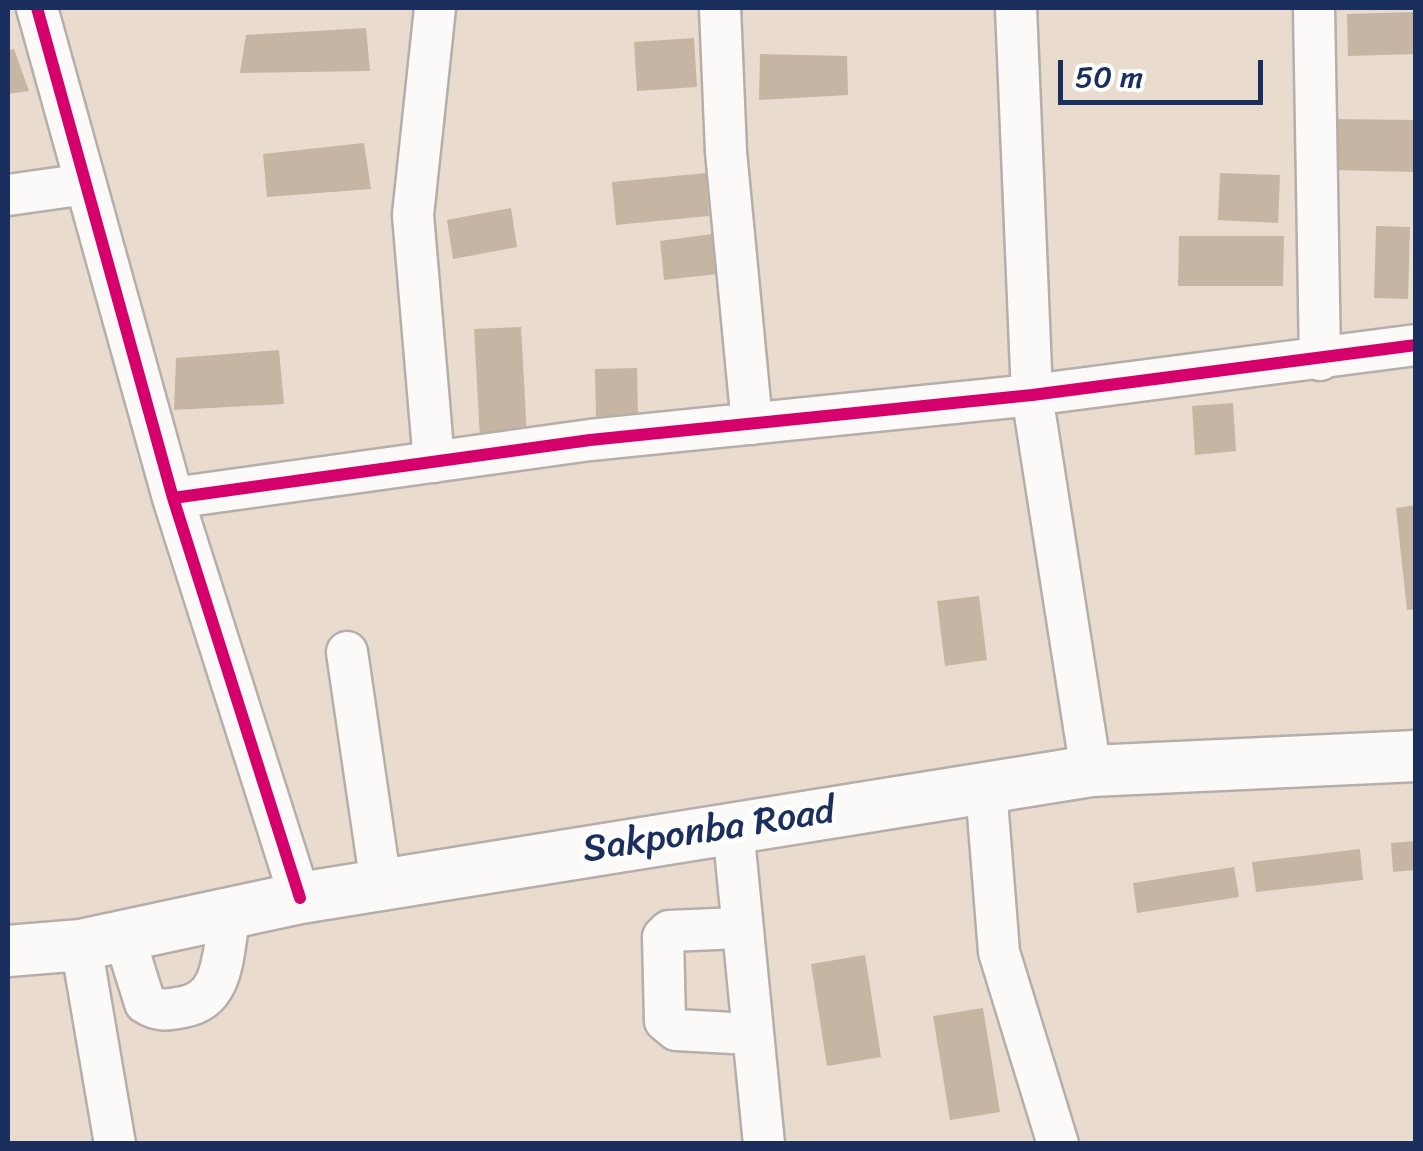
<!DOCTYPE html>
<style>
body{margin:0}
#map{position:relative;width:1423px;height:1151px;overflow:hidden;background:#e9dcce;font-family:Sriracha,sans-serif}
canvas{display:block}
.frame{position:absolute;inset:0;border:10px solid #1b2f5e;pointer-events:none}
.scale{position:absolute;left:1058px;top:60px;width:205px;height:45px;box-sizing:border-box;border:5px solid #1b2f5e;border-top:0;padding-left:12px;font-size:30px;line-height:35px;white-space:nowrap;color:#1b2f5e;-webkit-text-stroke:8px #fff;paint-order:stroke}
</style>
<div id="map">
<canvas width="1423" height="1151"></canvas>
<div class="frame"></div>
<div class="scale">50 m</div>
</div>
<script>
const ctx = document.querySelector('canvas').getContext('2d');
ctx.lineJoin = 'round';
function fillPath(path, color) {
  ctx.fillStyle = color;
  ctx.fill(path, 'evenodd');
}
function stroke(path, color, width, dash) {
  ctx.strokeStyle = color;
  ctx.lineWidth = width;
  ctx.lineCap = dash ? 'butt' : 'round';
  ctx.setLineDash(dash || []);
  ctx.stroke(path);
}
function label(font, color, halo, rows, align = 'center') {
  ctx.font = font + ' Sriracha,sans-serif';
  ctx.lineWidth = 8;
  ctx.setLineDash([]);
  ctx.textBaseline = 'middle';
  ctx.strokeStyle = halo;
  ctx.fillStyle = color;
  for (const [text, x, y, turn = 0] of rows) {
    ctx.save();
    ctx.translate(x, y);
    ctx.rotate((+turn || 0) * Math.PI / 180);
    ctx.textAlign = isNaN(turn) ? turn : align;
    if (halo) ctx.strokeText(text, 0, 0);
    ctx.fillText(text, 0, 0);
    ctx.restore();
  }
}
fillPath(new Path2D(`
 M1416 12V54L1348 56 1347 14Z
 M366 28 370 71 240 73 246 35Z
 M694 38 697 87 637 91 634 42Z
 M14 49 29 91 8 94V50Z
 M760 54 847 56 848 95 759 100Z
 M1332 119 1416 120V172L1331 170Z
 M364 143 371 189 267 197 263 154Z
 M706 173 709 216 616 225 612 182Z
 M1220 173 1280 175 1278 223 1218 220Z
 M511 208 517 247 453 259 447 220Z
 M1376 226 1410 227 1408 299 1374 298Z
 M712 234 717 274 664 280 660 241Z
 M1179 236H1284L1283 286H1178Z
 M521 327 527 436 480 439 474 329Z
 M279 350 284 404 174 410 176 358Z
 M637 368 638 416 596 417 595 369Z
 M1233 403 1236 451 1195 455 1192 406Z
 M1416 505V609L1407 610 1396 508Z
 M979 596 987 660 945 666 937 601Z
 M1416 841V870L1393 872 1391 843Z
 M1360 849 1363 880 1256 892 1252 862Z
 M1234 867 1239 897 1137 913 1133 883Z
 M865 955 881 1057 827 1066 811 964Z
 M983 1008 1000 1112 950 1120 933 1016Z`), '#c5b5a2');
const minor = new Path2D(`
 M37 8 173 498 300 898
 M720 8 726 152 752 424
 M1016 8 1032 395 1091 771
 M1314 8 1320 360
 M8 195 86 184
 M434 462 413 215 435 8
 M173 498 590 440 1032 395 1416 345
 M347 652 381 885
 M986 788 999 952 1058 1144
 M733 828 764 1144
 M739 928 669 931 663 937 665 1021 676 1030 752 1034
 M124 936 145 1003C159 1012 168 1010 183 1007 226 1000 222 952 230 915
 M81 945 115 1144`);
const major = new Path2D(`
 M8 951 81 945 300 898 1091 771 1416 756`);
stroke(minor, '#b5aeaa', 45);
stroke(major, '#b5aeaa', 55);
stroke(minor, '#fcfaf8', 40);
stroke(major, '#fcfaf8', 50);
stroke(new Path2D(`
 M37 8 173 498 300 898
 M173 498 590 440 1032 395 1416 345`), '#d6006c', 12);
label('38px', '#1b2f5e', '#fff', [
 ["Sakponba Road",709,832,-9]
]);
</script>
